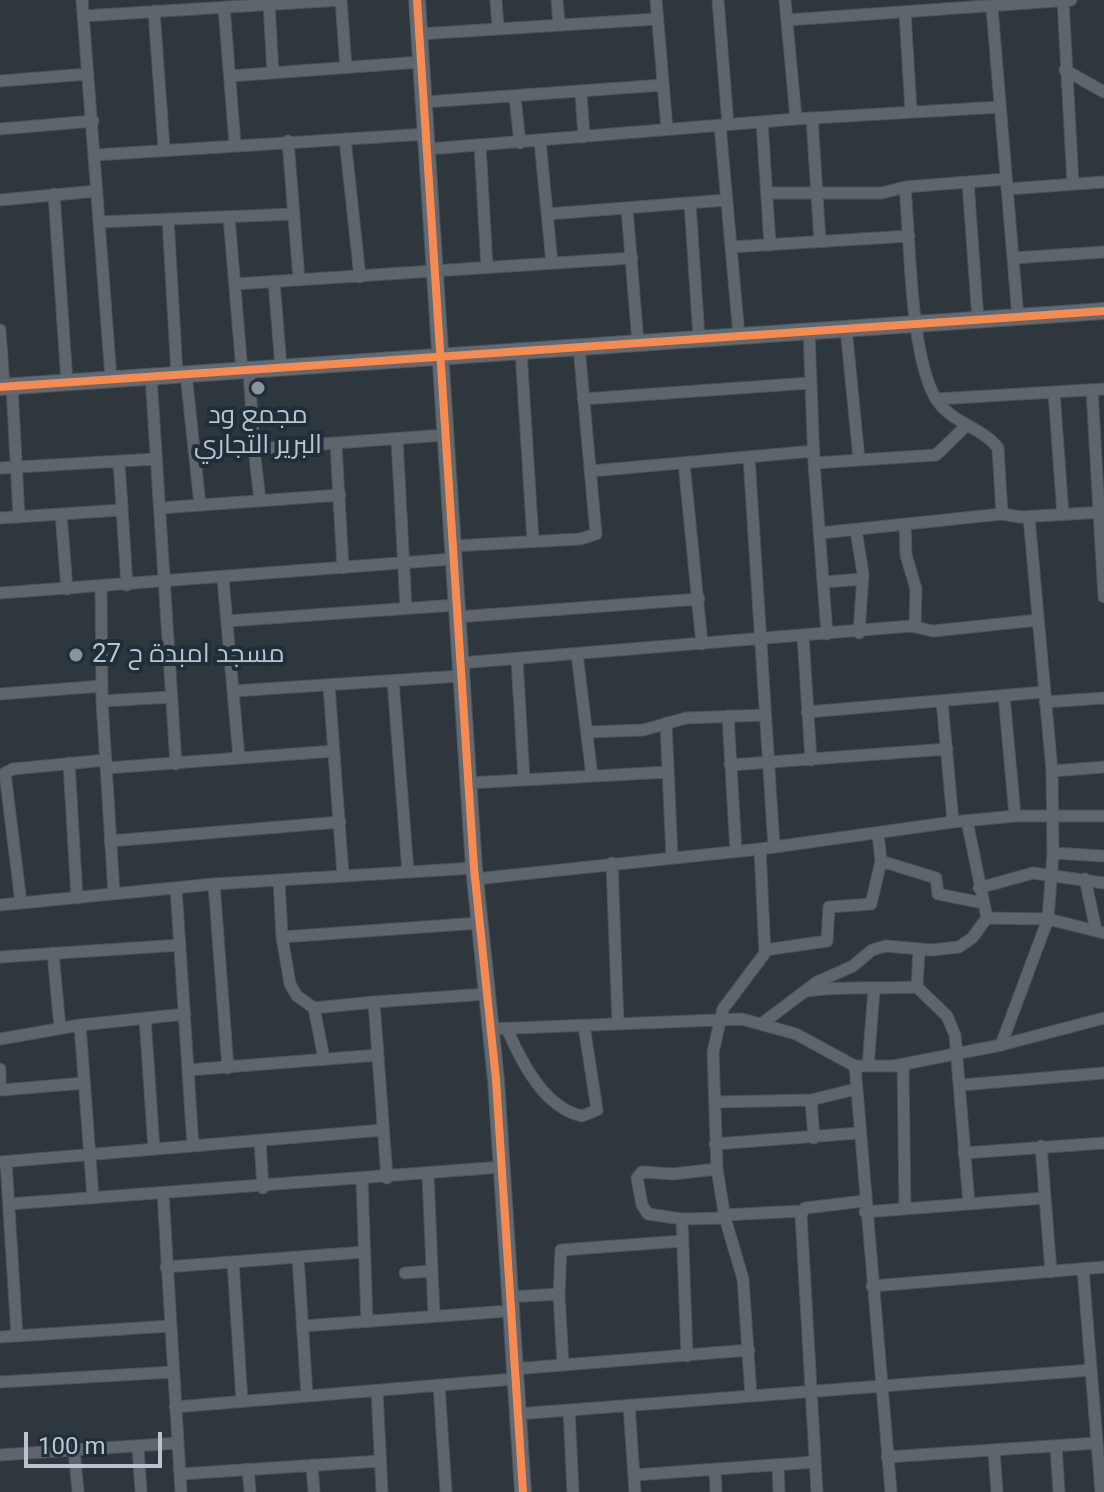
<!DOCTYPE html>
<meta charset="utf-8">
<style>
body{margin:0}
#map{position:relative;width:1104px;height:1492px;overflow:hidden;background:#2e373e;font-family:Roboto,sans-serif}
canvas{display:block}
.scale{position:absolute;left:24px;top:1432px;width:138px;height:36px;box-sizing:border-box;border:4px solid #b9c4ce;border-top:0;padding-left:10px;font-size:24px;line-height:28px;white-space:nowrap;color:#b9c4ce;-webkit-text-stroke:6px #202e3a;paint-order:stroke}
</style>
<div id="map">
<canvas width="1104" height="1492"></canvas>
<div class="scale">100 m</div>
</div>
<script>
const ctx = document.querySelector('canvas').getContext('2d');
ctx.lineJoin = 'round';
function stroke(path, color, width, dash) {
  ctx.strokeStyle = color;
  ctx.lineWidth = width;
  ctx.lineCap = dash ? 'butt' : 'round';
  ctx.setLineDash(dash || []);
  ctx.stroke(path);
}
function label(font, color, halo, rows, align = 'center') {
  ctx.font = font + ' Roboto,Cairo,sans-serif';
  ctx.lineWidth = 8;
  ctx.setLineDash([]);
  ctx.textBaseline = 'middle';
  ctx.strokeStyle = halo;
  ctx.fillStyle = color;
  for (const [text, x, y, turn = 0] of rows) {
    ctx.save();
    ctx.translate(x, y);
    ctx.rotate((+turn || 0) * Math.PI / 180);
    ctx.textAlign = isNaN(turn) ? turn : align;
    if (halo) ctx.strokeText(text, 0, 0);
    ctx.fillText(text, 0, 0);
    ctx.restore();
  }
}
const street = new Path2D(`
 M82 0 111 378
 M496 0 498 28
 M557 0 559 24
 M656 0 667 129
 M718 0 728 124
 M785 0 796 119
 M1063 0 1073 184
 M269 4 273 73
 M224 7 235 144
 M992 8 1018 318
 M154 11 164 148
 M905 13 911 111
 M83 16 341 0 346 68
 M787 20 1071 0
 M419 34 657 19
 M1065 70 1104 92
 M230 76 421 62
 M0 81 88 74
 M581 93 584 137
 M515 97 520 143
 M425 102 663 85
 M812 118 820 241
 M762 122 770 245
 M720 125 739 336
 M0 129 93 121
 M345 139 360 277
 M288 141 299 279
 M540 141 552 263
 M480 145 487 267
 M428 149 796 119 1000 107
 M95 155 427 134
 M968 182 978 320
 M905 187C910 240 910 356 936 399 951 423 982 427 998 448L1002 514 1020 517 1104 512
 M1007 189 1104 182
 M767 193H882L905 187 1006 179
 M54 194 67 382
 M0 200 97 191
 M690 203 699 338
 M627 209 638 343
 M548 214 726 200
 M229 217 242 371
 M168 219 177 374
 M99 222 294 214
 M731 247 909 236
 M1013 258 1104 252
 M274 281 281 367
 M235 284 632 258
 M846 328 859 459
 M0 330 4 387
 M809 331 814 463 827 634
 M521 351 533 541
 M249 370 254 449 444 435
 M186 374 200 505
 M151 376 176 764
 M12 386 19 517
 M1092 390 1104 597
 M1054 392 1063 515
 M583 399 810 383
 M937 399 1104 389
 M397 439 406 608
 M336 445 343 568
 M254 449 260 500
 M749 457 774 847
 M119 462 127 585
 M684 463 702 644
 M814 463 936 455 966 426
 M0 468 156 459
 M591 471 814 451
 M160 508 340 495
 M61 514 67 589
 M0 518 121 510
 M905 525 906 555 916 589 915 626
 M856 530 863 574 859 633
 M820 533 1002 514
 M453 546 580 539 596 534 579 347
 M223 579 239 758
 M824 582 863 579
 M101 587 102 701 114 894
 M0 593 453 559
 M457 617 699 599
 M227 621 456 605
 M803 636 811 760
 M577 654 592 776
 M517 659 524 780
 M460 663 911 626 933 631 1038 620
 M393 681 408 872
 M329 686 343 875
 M233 691 461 676
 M0 694 102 686
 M1004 696 1015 816
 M102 701 171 697
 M942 701 953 822
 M1045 702 1104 698
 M807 712 1044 692
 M728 716 736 852
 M666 723 672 858
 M588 732 643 730 686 718 765 715
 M69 763 77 898
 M730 765 947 749
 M107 768 334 751
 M1052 771 1104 767
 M468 783 668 772
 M967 821 987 918 1048 919 1104 933
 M110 841 340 822
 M1053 853 1104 856
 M881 861 936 878 938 894 983 903
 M612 863 618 1024
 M475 879 760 849 953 822 1015 816H1104
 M1085 879 1096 930
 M279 880 282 937 290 984 297 996 314 1008 374 1002
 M214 884 228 1068
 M176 888 193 1146
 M979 888 1033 873 1104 883
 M21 903 5 773 13 769 106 760
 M0 905 214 884 474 868
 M282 937 479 923
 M919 949 917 987 947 1016 955 1035 969 1204
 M765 950 827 941 829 907 871 904 881 861 878 834
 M53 953 60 1028
 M0 957 180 945
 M806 991C843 986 879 989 917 987
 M314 1008 324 1059
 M145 1018 154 1149
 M764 1022 817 982 853 966 872 950 886 946 931 950 959 947 972 938 987 918
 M80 1025 93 1198
 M490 1029 742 1019 796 1034 855 1066H894L1001 1045 1104 1018
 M507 1029C521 1061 544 1108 582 1116L597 1110 584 1026
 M0 1039 80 1025 185 1014
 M1001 1045 1048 919 1053 853 1052 771 1029 517
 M855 1066 891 1492
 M868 1066 874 990
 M903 1066 905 1209
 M0 1069V1090
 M188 1070 378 1055
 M961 1085 1104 1073
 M2 1090 84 1083
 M811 1100 856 1089
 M715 1102 811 1100 814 1138
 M260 1141 263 1188
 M715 1144 858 1133
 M1041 1146 1051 1272
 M964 1153 1104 1143
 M0 1162 383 1130
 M6 1162 17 1336
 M717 1169 673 1174 642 1172 637 1178 642 1205 648 1214 682 1219 725 1218
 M428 1174 434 1316
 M387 1178 374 1002 486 994
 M362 1180 367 1321
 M163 1193 181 1492
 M9 1204 502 1167
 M865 1212 1045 1198
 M724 1215 801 1211
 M682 1219 687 1356
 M298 1257 307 1396
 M233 1262 242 1401
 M166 1267 364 1252
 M1083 1269 1101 1492
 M405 1273 431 1271
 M872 1286 1104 1267
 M508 1297 559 1294
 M303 1326 509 1311
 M0 1337 170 1326
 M563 1365 559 1294 561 1250 682 1241
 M513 1369 749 1350
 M0 1382 173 1372
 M439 1385 446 1492
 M377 1391 382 1492
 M751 1396 743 1279 725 1218 717 1169 713 1052 723 1009 765 953 760 849
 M629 1405 635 1492
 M175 1407 514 1379
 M569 1410 573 1492
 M517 1414 1091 1370
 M138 1446 141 1492
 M1056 1446 1059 1492
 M74 1450 78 1492
 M994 1451 997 1492
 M0 1455 178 1443
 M887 1457 1097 1443
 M312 1465 314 1492
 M778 1465 779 1492
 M248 1469 250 1492
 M715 1469 716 1492
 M180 1474 380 1461
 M634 1475 815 1462
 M817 1492 801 1215 805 1208 864 1201`);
const secondary = new Path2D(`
 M417 0 474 868 496 1080 523 1492
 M0 387 1104 311`);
stroke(street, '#4d5358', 13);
stroke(secondary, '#4d5358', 18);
stroke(street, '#5e656c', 11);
stroke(secondary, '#636970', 16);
stroke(new Path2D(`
 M417 0 474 868 496 1080 523 1492
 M0 387 1104 311`), '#f68b52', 8);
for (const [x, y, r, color] of [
 [258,388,8,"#88939c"],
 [76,655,8,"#88939c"]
]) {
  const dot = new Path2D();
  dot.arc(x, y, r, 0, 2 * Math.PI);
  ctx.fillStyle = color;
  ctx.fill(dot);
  stroke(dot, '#202e3a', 3);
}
label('26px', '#b9c4ce', '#202e3a', [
 ["مجمع ود",258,416],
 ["البرير التجاري",258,446],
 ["مسجد امبدة ح 27",92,655,"left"]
]);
</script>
